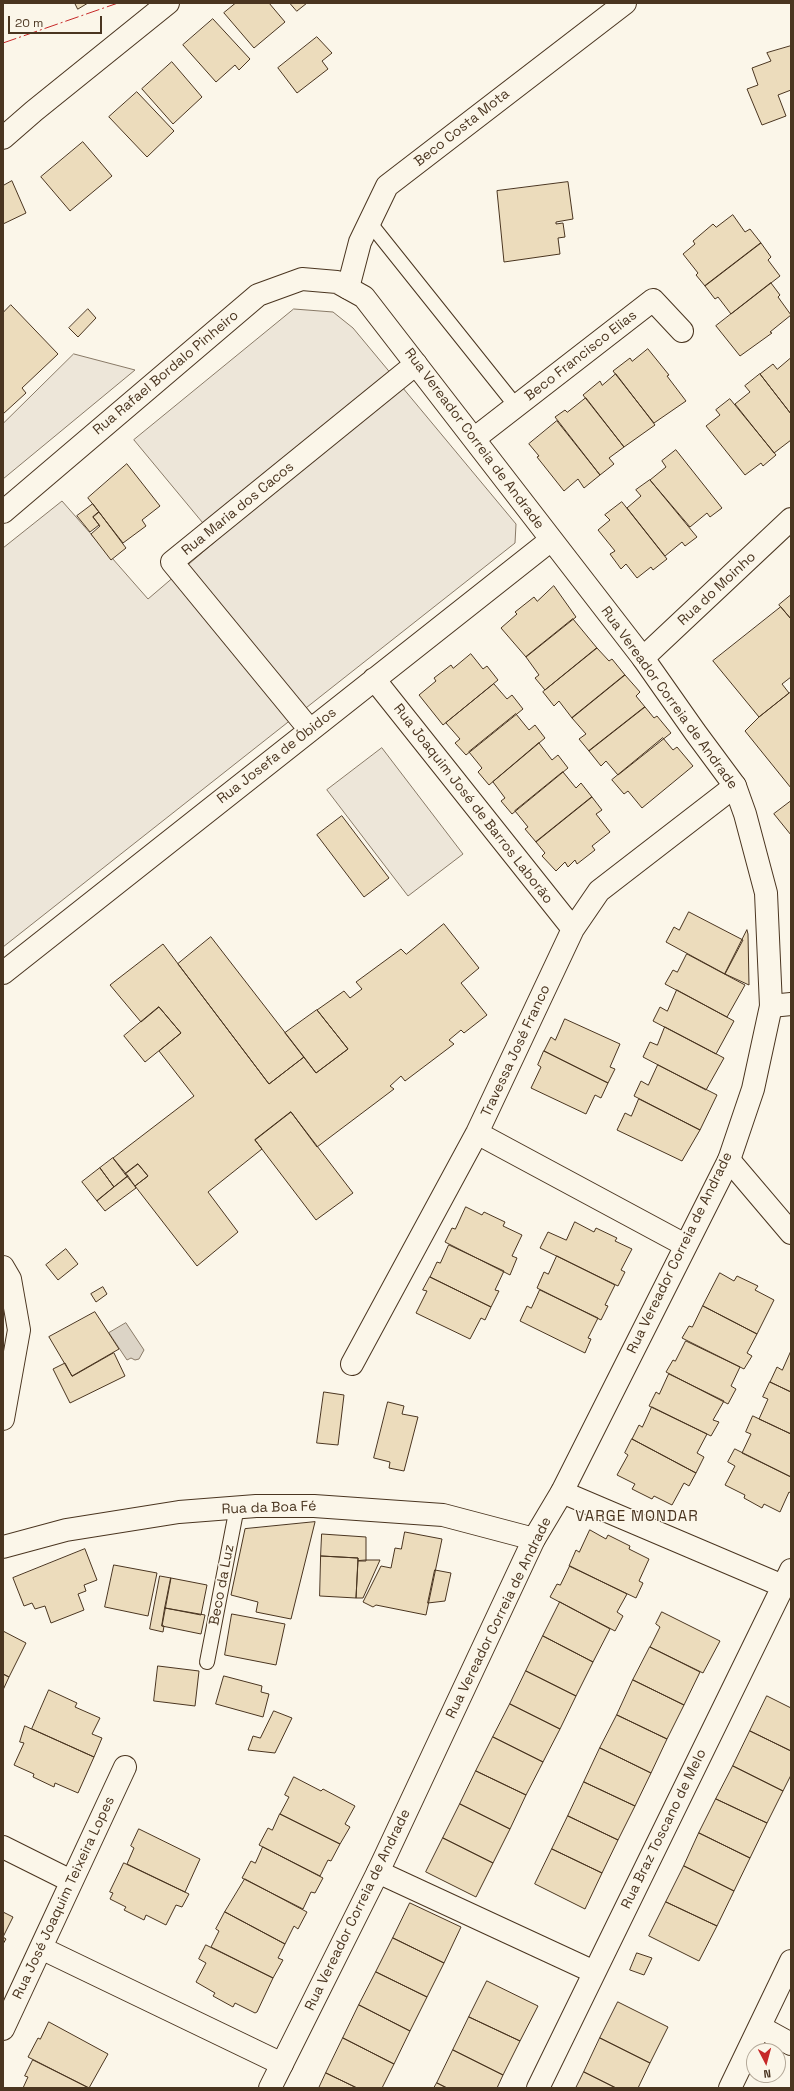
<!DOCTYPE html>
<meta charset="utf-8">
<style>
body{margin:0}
#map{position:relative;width:794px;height:2091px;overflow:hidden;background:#fbf6e9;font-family:"Space Grotesk",sans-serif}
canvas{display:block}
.frame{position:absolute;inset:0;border:4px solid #4a3520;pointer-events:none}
.north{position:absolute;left:746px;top:2043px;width:40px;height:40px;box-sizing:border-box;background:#fbf6e9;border:1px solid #b4a999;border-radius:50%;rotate:174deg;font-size:11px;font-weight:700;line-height:16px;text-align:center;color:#4a3520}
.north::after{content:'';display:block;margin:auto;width:14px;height:18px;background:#c62828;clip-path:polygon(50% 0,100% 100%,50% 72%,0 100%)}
.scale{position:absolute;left:8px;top:16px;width:94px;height:18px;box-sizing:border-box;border:2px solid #4a3520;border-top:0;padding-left:5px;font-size:12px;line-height:14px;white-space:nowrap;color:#4a3520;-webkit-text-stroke:3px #fbf6e9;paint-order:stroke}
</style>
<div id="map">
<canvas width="794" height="2091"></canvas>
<div class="frame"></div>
<div class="north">N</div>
<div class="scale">20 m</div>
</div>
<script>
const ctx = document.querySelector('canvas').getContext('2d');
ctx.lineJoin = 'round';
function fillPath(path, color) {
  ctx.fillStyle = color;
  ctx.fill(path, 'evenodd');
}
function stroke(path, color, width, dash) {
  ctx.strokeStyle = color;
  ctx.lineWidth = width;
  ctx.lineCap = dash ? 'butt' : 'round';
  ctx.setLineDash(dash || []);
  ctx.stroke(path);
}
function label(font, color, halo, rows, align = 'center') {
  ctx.font = font + ' "Space Grotesk",sans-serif';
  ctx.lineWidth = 3;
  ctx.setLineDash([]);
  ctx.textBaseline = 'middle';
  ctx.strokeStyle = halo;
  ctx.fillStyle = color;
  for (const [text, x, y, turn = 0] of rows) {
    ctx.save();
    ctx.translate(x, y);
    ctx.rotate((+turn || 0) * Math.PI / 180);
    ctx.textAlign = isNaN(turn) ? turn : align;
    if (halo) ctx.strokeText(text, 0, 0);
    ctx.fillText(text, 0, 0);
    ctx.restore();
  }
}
const green = new Path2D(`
 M294 309 333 312 353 328 516 524 515 543 3 947V548L62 501 148 599 217 540 134 440Z
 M74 354 135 370 3 479V424Z
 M382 748 463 854 408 896 327 790Z`);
fillPath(green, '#ede6d9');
stroke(green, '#887966', 1);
const water = new Path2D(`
 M126 1323 144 1350 139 1359 135 1360 131 1358 127 1360 109 1333Z`);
fillPath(water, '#dcd4c6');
stroke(water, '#887966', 1);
const building = new Path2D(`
 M75 3H88L78 9Z
 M236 3H269L285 22 254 48 224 13Z
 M290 3H307L297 11Z
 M213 19 250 59 239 70 235 65 216 82 183 45Z
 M317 37 332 53 322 61 328 69 297 93 278 68Z
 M791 46V90L778 95 786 116 762 125 747 89 758 85 752 68 771 61 767 53Z
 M172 62 202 97 173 124 142 89Z
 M137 92 174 131 147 157 109 117Z
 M83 142 112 176 70 211 41 177Z
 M12 181 26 213 3 224V186Z
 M568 182 573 219 556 222V224L563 223 565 237 558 238 560 254 504 262 497 191Z
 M733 215 745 232 750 229 761 243 705 286 696 275 698 273 683 254 695 244 693 241 713 224 716 227Z
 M761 243 771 257 768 260 780 276 731 314 718 297 715 299 705 286Z
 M771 283 780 295 778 297 791 315 770 332 772 333 740 356 716 326Z
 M11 305 58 354 22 388 26 393 3 414V313Z
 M88 309 96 318 78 337 69 328Z
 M648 349 669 375 667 376 686 401 654 423 613 371 630 358 632 361Z
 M791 358V414L760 374 773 364 777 369Z
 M616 374 655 425 624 447 583 395 600 381 602 385Z
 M760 374 791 414V440L774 453 735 404 750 392 745 386Z
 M586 398 624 447 609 458 614 464 600 475 555 417 565 410 567 412Z
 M730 399 776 455 763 466 761 463 745 475 706 426 720 415 716 410Z
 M557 421 600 475 584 488 578 479 564 491 537 457 539 456 529 444Z
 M676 450 722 508 710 517 707 513 690 527 650 480 666 467 662 461Z
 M127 464 160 506 142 520 146 526 123 543 88 498Z
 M650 480 697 537 685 546 682 542 665 556 627 508 641 496 636 490Z
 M622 502 667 559 653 570 651 567 637 578 626 564 621 569 610 554 615 551 598 530 610 520 605 515Z
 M93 504 99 512 93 517 99 525 90 532 77 516Z
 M99 512 126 548 111 560 91 534 100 526 93 517Z
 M554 586 576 617 526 657 501 628 517 614 515 612 534 597 537 601Z
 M791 595V619L779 605Z
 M781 607 791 619V677L782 684 789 693 759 717 713 661Z
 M573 619 597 648 545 690 535 678 539 675 526 657Z
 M597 648 609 661 612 659 625 675 572 718 559 701 554 706 543 692Z
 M471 654 483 669 487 666 498 680 443 725 419 695 436 681 434 678 451 665 453 668Z
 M625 675 640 692 636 696 645 707 589 751 579 739 586 734 572 718Z
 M494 684 507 699 512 695 523 709 466 755 455 743 460 739 446 723Z
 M791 692V788L745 731 759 717Z
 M645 707 654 718 657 716 671 733 618 775 606 761 601 766 589 751Z
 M516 714 529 730 535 725 545 738 489 785 478 772 482 768 469 752Z
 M663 738 673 750 677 747 693 766 642 808 628 791 624 794 612 780Z
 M539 743 552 760 558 755 568 768 512 814 501 801 505 798 493 782Z
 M563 772 576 788 581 783 592 797 536 842 525 829 528 827 515 811Z
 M592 797 602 810 596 814 610 832 592 846 595 850 577 864 575 860 568 867 565 862 556 871 542 856 545 853 536 842Z
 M791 801V835L774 814Z
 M342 816 389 878 364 897 317 835Z
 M689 912 743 940 725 974 666 942 674 927 679 930Z
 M444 924 479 968 461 983 487 1015 464 1033 461 1030 449 1040 454 1044 405 1081 401 1076 390 1086 394 1089 317 1147 291 1112 255 1140 262 1149 208 1192 238 1232 197 1266 135 1186 148 1176 138 1164 125 1174 113 1158 194 1096 159 1051 181 1033 159 1007 141 1022 110 985 163 944 269 1084 304 1057 316 1073 348 1049 317 1010 344 991 350 998 362 989 356 982 401 949 406 954Z
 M747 930 748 934 749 985 725 974Z
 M211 937 304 1057 269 1084 178 964Z
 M687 954 745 985 727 1017 665 984 673 970 677 972Z
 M677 990 734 1021 716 1054 653 1021 660 1007 667 1011Z
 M159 1007 181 1033 145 1062 124 1036Z
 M317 1010 348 1049 316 1073 285 1033Z
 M565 1019 620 1044 610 1067 615 1069 608 1083 544 1051 551 1037 555 1040Z
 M665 1027 724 1058 706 1090 643 1057 650 1042 657 1045Z
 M544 1051 608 1083 601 1098 595 1095 586 1114 531 1088 541 1067 538 1065Z
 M658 1065 717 1095 700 1130 634 1096 641 1081 648 1085Z
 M639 1099 700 1130 682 1161 617 1130 625 1113 631 1116Z
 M291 1112 353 1193 316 1220 255 1140Z
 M113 1158 128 1176 114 1187 100 1168Z
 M138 1164 148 1176 135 1186 125 1174Z
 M100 1168 114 1187 97 1201 82 1182Z
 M128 1176 136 1188 105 1211 97 1201Z
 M466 1207 482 1215 484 1212 505 1222 503 1226 522 1235 512 1256 517 1258 510 1275 445 1242 452 1228 455 1229Z
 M575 1222 594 1232 596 1228 617 1238 615 1241 632 1249 621 1270 625 1272 618 1286 540 1248 548 1232 566 1240Z
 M449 1245 504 1271 495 1290 499 1291 491 1307 430 1277 437 1262 440 1263Z
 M66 1249 78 1264 58 1280 46 1265Z
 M557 1256 615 1285 605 1305 608 1306 601 1320 537 1288 544 1272 548 1274Z
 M720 1273 734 1281 737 1276 758 1286 755 1290 774 1300 757 1334 703 1306Z
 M430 1277 491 1307 485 1320 481 1318 470 1339 416 1313 427 1291 423 1290Z
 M103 1287 107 1294 96 1302 91 1294Z
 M540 1290 598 1318 588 1338 591 1339 585 1353 520 1321 527 1306 531 1308Z
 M703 1306 757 1334 747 1353 752 1356 744 1369 682 1338 689 1326 692 1327Z
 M95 1312 119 1349 72 1376 49 1337Z
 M686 1341 740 1367 731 1386 736 1389 728 1404 666 1372 673 1360 675 1361Z
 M791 1351V1392L770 1382 777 1367 782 1370Z
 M114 1353 125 1376 70 1403 53 1369 65 1363 72 1376Z
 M669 1374 724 1401 713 1420 719 1422 711 1436 649 1406 656 1392 659 1394Z
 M770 1382 791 1392V1434L759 1419 768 1399 763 1397Z
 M324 1392 344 1395 338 1445 317 1443Z
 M388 1402 404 1406 402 1414 418 1417 404 1471 389 1468 390 1462 374 1458Z
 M652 1407 707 1434 697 1453 704 1457 696 1473 632 1439 639 1425 642 1427Z
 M753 1416 791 1434V1477L742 1453 751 1434 746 1432Z
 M632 1439 696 1473 689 1486 684 1483 672 1505 654 1496 652 1499 632 1489 635 1484 617 1475 628 1455 625 1453Z
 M735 1449 791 1477V1493L789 1492 780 1512 764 1504 762 1508 744 1498 745 1495 725 1485 735 1466 728 1462Z
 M315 1522 291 1619 256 1612 258 1602 231 1595 245 1529Z
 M590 1530 606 1539 608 1535 630 1546 629 1549 649 1559 639 1581 643 1583 636 1598 569 1566 576 1550 579 1552Z
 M405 1532 442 1539 426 1615 376 1605 373 1607 363 1602 381 1566 391 1568 395 1548 401 1549Z
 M322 1534 366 1537V1561H358V1558L321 1556Z
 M85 1549 97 1580 84 1585 86 1591 78 1594 84 1610 51 1623 45 1606 35 1609 32 1603 24 1606 13 1578Z
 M321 1556 358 1558 356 1598 320 1596Z
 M366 1560H380L363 1598H356L358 1561Z
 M114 1565 157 1573 148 1616 105 1607Z
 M570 1566 627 1594 617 1612 623 1616 615 1631 550 1597 557 1584 560 1585Z
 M435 1570 451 1573 445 1601 428 1603Z
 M160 1576 171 1578 162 1626H164L163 1632 150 1629Z
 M171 1578 207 1585 201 1615 165 1608Z
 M560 1602 610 1629 593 1662 543 1636Z
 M165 1608 205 1615 201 1634 162 1626Z
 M662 1612 720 1641 703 1673 650 1647 660 1627 656 1624Z
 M232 1614 285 1624 276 1665 225 1655Z
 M3 1631 26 1643 9 1677 3 1674Z
 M543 1636 593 1662 576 1696 526 1671Z
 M650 1647 700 1672 684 1705 633 1680Z
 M158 1666 199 1671 195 1706 154 1701Z
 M526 1671 576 1696 560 1729 510 1704Z
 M3 1674 9 1677 3 1690Z
 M224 1676 262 1686 261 1692 269 1694 263 1717 216 1704Z
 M633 1680 684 1705 667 1739 617 1715Z
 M49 1690 77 1703 75 1707 100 1718 92 1734 102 1738 94 1757 32 1729Z
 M767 1696 791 1708V1751L750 1731Z
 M510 1704 560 1729 543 1762 493 1737Z
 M274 1711 292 1718 275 1753 248 1750 253 1736 260 1738Z
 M617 1715 667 1739 651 1773 600 1748Z
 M25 1726 94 1757 78 1793 55 1783 54 1787 33 1777 34 1774 14 1765 24 1743 20 1742Z
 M750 1731 791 1751V1775L783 1791 733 1766Z
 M493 1737 543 1762 526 1795 476 1771Z
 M600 1748 651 1773 635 1806 584 1782Z
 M733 1766 783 1791 767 1823 716 1799Z
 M476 1771 526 1795 510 1829 460 1804Z
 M294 1777 321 1791 323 1789 355 1806 345 1824 350 1827 340 1844 280 1814 289 1797 285 1795Z
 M584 1782 635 1806 618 1840 568 1816Z
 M716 1799 767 1823 750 1858 699 1833Z
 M460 1804 510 1829 493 1863 443 1838Z
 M280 1814 340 1844 331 1861 328 1860 320 1876 259 1845 268 1828 272 1830Z
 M568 1816 618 1840 602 1873 552 1849Z
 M139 1829 200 1859 185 1892 127 1864 134 1848 131 1846Z
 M699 1833 750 1858 734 1891 684 1866Z
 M443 1838 493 1863 476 1897 426 1872Z
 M263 1847 323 1878 315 1893 311 1892 303 1909 242 1878 251 1861 255 1863Z
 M552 1849 602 1873 585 1909 535 1884Z
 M124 1863 189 1894 182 1907 176 1905 166 1925 146 1915 144 1920 124 1910 126 1907 110 1899 113 1893 110 1892Z
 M684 1866 734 1891 717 1926 666 1902Z
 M245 1879 307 1912 298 1929 294 1926 285 1944 225 1912Z
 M666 1902 717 1926 699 1961 649 1936Z
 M410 1903 461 1927 444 1963 393 1938Z
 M3 1912 13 1917 3 1937 6 1939 3 1944Z
 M225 1912 285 1944 278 1958 283 1960 273 1978 211 1947 219 1931 216 1929Z
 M393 1938 444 1963 427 1997 376 1972Z
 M206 1945 273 1978 257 2012 255 2013 235 2003 233 2007 213 1996 215 1993 196 1982 206 1963 199 1959Z
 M637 1953 652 1958 644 1975 630 1970Z
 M376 1972 427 1997 410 2031 359 2005Z
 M487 1981 538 2006 520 2041 469 2017Z
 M618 2002 668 2027 650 2063 600 2038Z
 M359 2005 410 2031 394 2064 343 2038Z
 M469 2017 520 2041 503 2075 453 2050Z
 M49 2022 108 2054 89 2088 28 2057 38 2038 40 2039Z
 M343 2038 394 2064 382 2088H357L326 2073Z
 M600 2038 650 2063 638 2088H616L584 2072Z
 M453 2050 503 2075 497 2088H447L437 2083Z
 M33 2060 89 2088H90H23L28 2077 25 2076Z
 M584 2072 616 2088H576Z
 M326 2073 357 2088H319Z
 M437 2083 447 2088H434Z`);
fillPath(building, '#ecdcbc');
stroke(building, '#4a3520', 1);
const service = new Path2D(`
 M369 222 516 406
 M207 1662 237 1507`);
const minor = new Path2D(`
 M348 288 360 242 387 186 625 3
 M475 438 653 300 682 331
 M643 658 791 519
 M374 679 573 929
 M310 730 172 562 416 364
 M3 973 551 540
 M771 1006 791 1004
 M477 1133 685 1245
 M729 1160 791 1233
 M3 1267 10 1279 19 1330 3 1419
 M352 1364 477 1133 573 929 599 891 735 786
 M562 1492 783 1586
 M3 1547 66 1530 179 1512 256 1506H314L443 1515 534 1539
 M3 1847 71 1881
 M378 1872 594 1972
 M41 1948 282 2064
 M760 2027 791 2044
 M3 2029 125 1767
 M538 2088 791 1570
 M730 2088 791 1961`);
const tertiary = new Path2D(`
 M3 138 34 111 168 3
 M3 512 258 295 302 279 337 282 364 297 643 658 695 732 735 786 745 814 766 893 771 1006 753 1089 729 1160 562 1492 534 1539 378 1872 270 2088`);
stroke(service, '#4a3520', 16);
stroke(minor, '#4a3520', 24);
stroke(tertiary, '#4a3520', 24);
stroke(service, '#fbf6e9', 14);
stroke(minor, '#fbf6e9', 22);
stroke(tertiary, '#fbf6e9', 22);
stroke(new Path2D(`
 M3 43 118 3`), '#c62828', 1, [14, 3, 2, 3]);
label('14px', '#4a3520', '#fbf6e9', [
 ["Beco Costa Mota",462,128,-38],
 ["Beco Francisco Elias",581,356,-38],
 ["Rua Rafael Bordalo Pinheiro",166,373,-40],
 ["Rua Vereador Correia de Andrade",474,439,53],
 ["Rua Maria dos Cacos",238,509,-39],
 ["Rua do Moinho",717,589,-43],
 ["Rua Vereador Correia de Andrade",669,698,54],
 ["Rua Josefa de Óbidos",277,756,-38],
 ["Rua Joaquim José de Barros Laborão",473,804,52],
 ["Travessa José Franco",516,1051,-65],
 ["Rua Vereador Correia de Andrade",680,1253,-64],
 ["Rua da Boa Fé",269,1508,-2],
 ["Beco da Luz",222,1585,-79],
 ["Rua Vereador Correia de Andrade",499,1618,-64],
 ["Rua Braz Toscano de Melo",664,1829,-64],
 ["Rua José Joaquim Teixeira Lopes",64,1898,-65],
 ["Rua Vereador Correia de Andrade",358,1910,-64]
]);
ctx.letterSpacing = '1px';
label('15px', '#4a3520', '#fbf6e9', [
 ["VARGE MONDAR",637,1517]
]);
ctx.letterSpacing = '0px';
</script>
